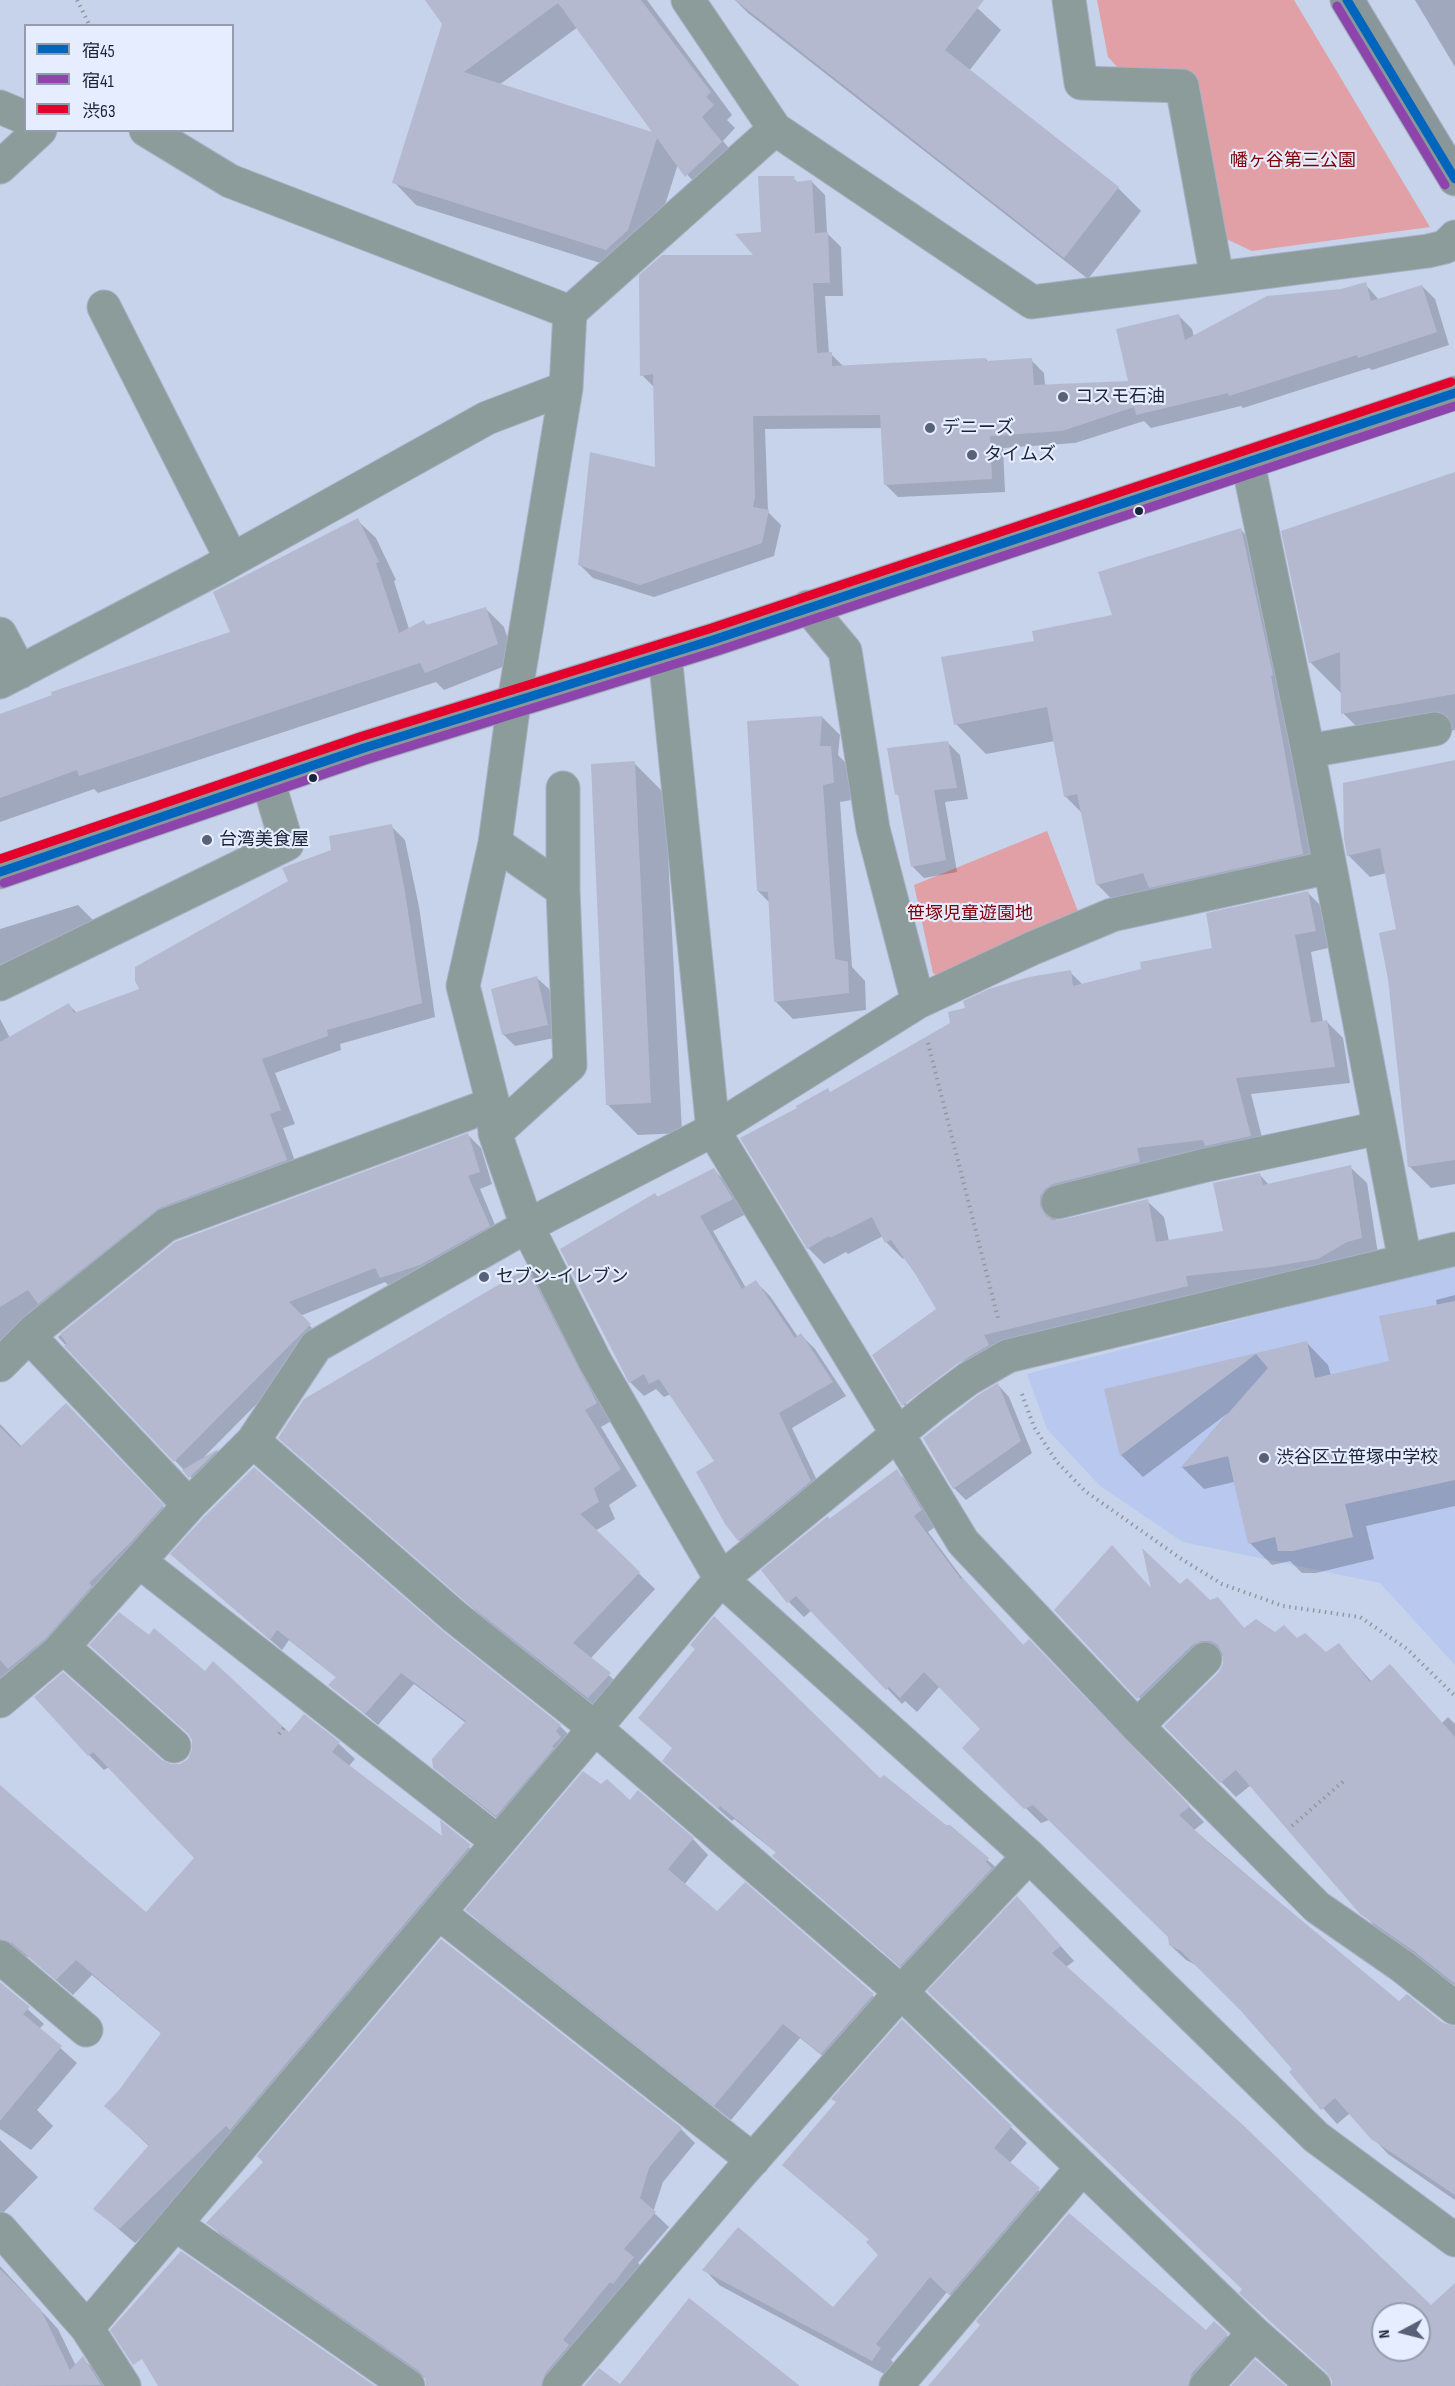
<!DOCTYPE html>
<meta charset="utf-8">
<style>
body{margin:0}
#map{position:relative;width:1455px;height:2386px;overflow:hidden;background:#c7d2eb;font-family:"Sofia Sans Condensed","Noto Sans JP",sans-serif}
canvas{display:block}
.legend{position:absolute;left:24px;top:24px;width:210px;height:108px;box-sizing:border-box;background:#e5edff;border:2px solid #949db0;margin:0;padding:8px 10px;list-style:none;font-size:18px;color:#1b2439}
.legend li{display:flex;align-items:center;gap:12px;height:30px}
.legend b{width:30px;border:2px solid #949db0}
.north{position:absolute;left:1371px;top:2302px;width:60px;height:60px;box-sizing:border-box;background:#e5edff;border:2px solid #949db0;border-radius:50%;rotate:263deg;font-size:16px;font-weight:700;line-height:24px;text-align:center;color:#1b2439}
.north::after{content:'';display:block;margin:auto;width:21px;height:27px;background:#576177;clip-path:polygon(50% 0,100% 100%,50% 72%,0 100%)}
</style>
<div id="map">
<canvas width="1455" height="2386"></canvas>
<ul class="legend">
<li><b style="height:8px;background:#0065bd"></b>宿45</li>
<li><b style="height:8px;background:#8e44ad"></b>宿41</li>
<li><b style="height:8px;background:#e4002b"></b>渋63</li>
</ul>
<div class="north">N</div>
</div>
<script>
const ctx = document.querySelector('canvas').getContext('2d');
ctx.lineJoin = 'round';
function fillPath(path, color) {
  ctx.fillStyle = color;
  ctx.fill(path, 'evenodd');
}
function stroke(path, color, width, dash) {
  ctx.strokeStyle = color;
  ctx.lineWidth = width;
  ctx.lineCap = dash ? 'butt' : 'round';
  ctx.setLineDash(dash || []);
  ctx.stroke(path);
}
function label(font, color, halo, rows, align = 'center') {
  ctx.font = font + ' "Sofia Sans Condensed","Noto Sans JP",sans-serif';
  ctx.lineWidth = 4.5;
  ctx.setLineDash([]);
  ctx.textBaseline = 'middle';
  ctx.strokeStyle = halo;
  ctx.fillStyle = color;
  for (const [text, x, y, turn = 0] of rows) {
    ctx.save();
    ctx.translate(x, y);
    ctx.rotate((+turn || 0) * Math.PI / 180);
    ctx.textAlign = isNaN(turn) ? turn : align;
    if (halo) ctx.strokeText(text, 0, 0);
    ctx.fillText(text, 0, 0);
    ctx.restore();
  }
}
fillPath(new Path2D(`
 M1455 1264V1665L1380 1583 1183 1542 1100 1486 1047 1429 1027 1374Z`), '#b8c8ef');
fillPath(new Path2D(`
 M1097 0H1294L1430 227 1252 251 1222 237 1194 76 1122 72 1108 57Z
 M1047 831 1079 914 944 980 933 973 914 885Z`), '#e1a0a5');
fillPath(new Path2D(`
 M427 0H647L732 115 727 120 735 128 723 141 743 165 708 198 678 164 650 252 629 272 416 205 394 182 444 23ZM578 27 656 135 499 85Z
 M735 0H975L973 4 1001 30 969 71 1118 188 1141 211 1088 279 748 13Z
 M1415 0H1455V67Z
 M793 178 798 183 812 182 825 195 827 233 841 247 843 296H825L829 354H831L844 367 986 359 989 363 1031 360 1044 373 1045 386 1130 383 1178 315 1192 329 1194 337 1365 284 1379 300 1422 286 1435 299 1449 345 1372 370 1369 368 1243 408 1241 406 1151 428 1144 421 1075 443 1003 448 1005 492 898 497 885 484 882 428 765 429 768 512 781 525 774 556 654 597 593 578 579 564 656 469 655 388 642 375 756 257 763 233Z
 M1455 475V730L1374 744 1343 713 1342 694 1310 662Z
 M357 520 376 538 396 580 394 581 409 629 424 622 428 626 486 609 504 627 515 662 444 690 436 682 98 793 94 789 0 822V715L232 633Z
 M1241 530 1271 560 1333 884 1181 917 1168 905 1127 915 1097 884 1083 814 1065 796 1055 741 986 754 956 724 1036 642 1114 616Z
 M822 717 840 735 838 755 848 765 851 800 840 802 852 967 865 981 866 1010 793 1019 775 1001 770 903 758 891Z
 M948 743 960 755 968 799 945 802 957 872 924 878 912 866 900 798 897 794Z
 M1455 762V1184L1431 1188 1409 1166 1397 931 1387 873 1370 877 1348 855Z
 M634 763 665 794 682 1133 638 1135 607 1104Z
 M391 826 405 840 419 907 435 1017 340 1044 341 1050 275 1073 295 1124 283 1128 300 1175 169 1224 0 1359V1019L10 1038 69 1005 77 1013 141 990 333 851Z
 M1308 893 1324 909 1332 947 1311 952 1323 1022H1327L1343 1038 1350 1083 1251 1094 1266 1153 1056 1213V1221L1147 1201 1164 1217 1169 1241 1225 1233 1259 1174 1269 1185 1350 1167 1367 1183 1378 1254 1288 1283 1201 1292 1204 1303 999 1351 920 1421 904 1405 874 1356 938 1310 905 1257 903 1259 886 1242 883 1236 848 1254 846 1252 824 1264 808 1248 831 1094 1070 972 1083 985 1142 971 1214 949ZM962 1358 964 1360 906 1405V1402Z
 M78 905 92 919 99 934 0 985V929Z
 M537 978 549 989 559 1037 515 1046 503 1034Z
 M468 1135 481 1148 492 1184 480 1189 501 1239 394 1291 385 1282 300 1316 322 1338 204 1457 220 1450 231 1460 202 1489 58 1337 176 1243Z
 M714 1170 728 1184 746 1214 713 1231 746 1288 756 1282 770 1296 798 1337 801 1335 815 1349 846 1396 792 1428 824 1495 753 1554 739 1540 716 1462 671 1394 664 1397 656 1389 644 1396 630 1382 655 1194 658 1198Z
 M527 1270 543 1286 613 1420 601 1427 637 1486 609 1505 615 1519 595 1531 655 1589 590 1659 627 1691 605 1714 485 1619 280 1437Z
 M1455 1295V1506L1366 1526 1374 1559 1316 1573H1302L1290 1561 1272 1565 1250 1543 1234 1482 1204 1489 1182 1467 1228 1413 1143 1477 1121 1455 1106 1390 1306 1342 1328 1365 1331 1376 1391 1362 1437 1306 1436 1300Z
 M998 1385 1009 1397 1032 1453 966 1500 954 1488Z
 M80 1419 177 1521 143 1558 0 1681V1424L22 1447Z
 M896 1471 912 1486 936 1526 928 1532 966 1583 1024 1646 1044 1656 1204 1822 1194 1830 1399 2004 1455 2028V2200L1388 2154 1350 2113 1337 2124 1291 2072 1294 2069 1242 2010 1198 1966 1186 1960 1170 1945V1937L1049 1820 1041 1823 964 1748 982 1730 940 1686 917 1712 905 1701 902 1704 812 1610 804 1617 789 1602 828 1518 830 1520Z
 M172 1554 442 1632 560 1726 572 1738 508 1827 447 1779 435 1767 466 1723 414 1684 378 1725 330 1685 337 1678 289 1640 282 1650Z
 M1180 1586 1210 1602 1217 1598 1245 1629 1297 1640 1326 1654 1339 1645 1372 1682 1442 1723 1448 1717 1455 1724V1986L1377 1929 1251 1785 1236 1797 1166 1726 1220 1673 1225 1664V1656L1217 1655 1154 1713 1056 1610Z
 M150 1637 205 1674 289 1734 304 1716 339 1744 355 1759 348 1767 444 1840 442 1824 486 1862 243 2141 135 2243 95 2209 150 2147 106 2106 121 2091 162 2034 92 1975 73 1995 30 1958 21 1954 0 1963V1787L146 1914 196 1858 109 1767 104 1770 89 1755 36 1697 161 1762 171 1766 181 1765 189 1759 194 1751 193 1740 190 1735 107 1661Z
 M664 1761 880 1780 945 1826H950L1002 1873 914 1979 788 1869 774 1856 777 1853 734 1819 732 1821Z
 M601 1786 693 1839 708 1855 684 1885 717 1913 745 1885 889 2010 838 2068 800 2038 731 2120 483 1925 467 1910Z
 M1031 1913 1074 1961 1066 1967 1431 2307 1455 2295V2386H1334L1330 2375 1255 2307 1244 2290 944 2005ZM1383 2314H1419V2350H1383Z
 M0 1984 44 2024 39 2029 77 2063 37 2110 53 2126 31 2150 0 2129Z
 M902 2021 1027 2143 1009 2164 1055 2205 966 2310 947 2292 891 2360 896 2365 888 2376 719 2285 704 2269 833 2309 880 2254 870 2240 784 2164 838 2103Z
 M681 2129 695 2143 663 2182 653 2212 669 2227 638 2263 647 2272 550 2386H428L426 2379 223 2237 209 2223Z
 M0 2140 38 2177 0 2216Z
 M0 2266 58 2329 76 2366 83 2359 100 2375 107 2386H5L0 2375Z
 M1214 2323 1241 2349 1207 2386H930L1206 2332Z`), '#0003');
fillPath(new Path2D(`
 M425 0H641L711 92 706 97 714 105 702 117 722 142 685 177 657 138 628 230 606 250 392 183 442 24ZM558 3 652 132 464 72Z
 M735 0H984L945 50 1119 187 1064 258Z
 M758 176H794L795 182 812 180 815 233 828 232 830 283H813L817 353 832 352V366L986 358V361L1032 358 1034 385 1128 381 1116 329 1179 314 1185 340 1267 296 1341 289 1366 282 1371 301 1422 285 1437 332 1358 358 1357 355 1229 396 1228 393 1136 415 1134 407 1062 431 990 436 992 479 884 485 880 415 753 416 755 497 753 507 769 510 762 543 640 585 578 565 590 452 655 467 653 374 640 376 639 275 662 255H753L735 234 761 232Z
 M1455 472V694L1341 714 1340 652 1309 663 1281 531Z
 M358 518 379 562 376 563 399 633 424 620 426 625 486 607 498 644 425 673 420 663 79 776 77 770 0 798V714L52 695 51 692 230 632 213 592Z
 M1241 528 1273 675 1271 676 1303 854 1149 888 1143 873 1096 885 1077 794 1064 797 1047 707 954 725 941 657 1034 641 1032 631 1112 615 1098 572Z
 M822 716 820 746H831L834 783 823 785 835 959 848 962 849 993 774 1002 768 892 757 891 747 721Z
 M948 741 957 788 934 790 946 860 911 867 898 794 895 795 887 748Z
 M1455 760V1160L1408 1167 1388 979 1379 933 1396 929 1380 848 1347 856 1344 838 1343 783Z
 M635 761 651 1103 606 1105 591 764Z
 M392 824 405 892 422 1003 327 1030 328 1036 262 1059 281 1110 270 1114 287 1160 159 1208 38 1304 28 1290 0 1307V1042L69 1003 74 1013 139 989 135 981V967L288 881 282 868 331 850 329 836Z
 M1308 891 1316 931 1295 935 1311 1023 1327 1020 1335 1067 1236 1078 1251 1136 1205 1146 1203 1140 1137 1148 1140 1162 1053 1184 1045 1189 1040 1196V1206L1045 1215 1052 1220H1062L1148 1199 1156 1242 1223 1231 1213 1183 1260 1173 1263 1185 1351 1165 1362 1238 1347 1242 1318 1259 1271 1267 1186 1276 1188 1286 984 1335 989 1345 957 1364 902 1406 872 1355 936 1309 916 1275 891 1240 885 1243 872 1217 830 1238 829 1236 807 1249 740 1138 797 1108 796 1106 828 1088 830 1092 950 1023 948 1012 965 1008 963 1001 989 989 1029 977 1071 970 1073 986 1141 969 1140 962 1212 948 1206 913Z
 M537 976 548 1025 502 1035 491 989Z
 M468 1133 480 1172 468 1176 490 1226 420 1265 380 1278 375 1268 289 1302 311 1324 174 1462 64 1346 67 1344 60 1334 175 1242Z
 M714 1168 733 1199 700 1216 742 1289 756 1280 795 1338 801 1333 833 1382 779 1413 811 1481 738 1541 725 1524 696 1472 714 1461 659 1379 649 1384 644 1374 629 1383 560 1249 655 1193 657 1197Z
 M527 1268 597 1403 585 1410 621 1469 594 1488 599 1502 580 1514 640 1572 573 1643 611 1673 588 1698 467 1603 278 1438 304 1399Z
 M1455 1301V1480L1345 1504 1353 1537 1293 1551H1278L1275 1537 1248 1544 1228 1456 1180 1468 1268 1368 1256 1354 1120 1456 1104 1389 1307 1341 1315 1378 1389 1361 1379 1316Z
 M998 1383 1021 1441 953 1489 923 1438 978 1395Z
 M66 1403 164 1505 129 1544 89 1583 92 1586 45 1639 8 1669 0 1660V1427L20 1447Z
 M220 1448 189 1478 182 1470Z
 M254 1467 443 1631 561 1725 556 1731 561 1737 552 1746 554 1748 496 1816 433 1768 432 1759 466 1721 401 1673 365 1714 328 1685 336 1677 277 1630 270 1640 170 1554 203 1518Z
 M897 1469 922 1510 914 1516 961 1579 962 1577 1023 1645 1029 1639 1190 1806 1179 1815 1213 1847 1399 2001 1407 1994 1443 2023 1455 2026V2195L1371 2139 1335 2098 1321 2110 1289 2072 1292 2069 1241 2011 1181 1951 1169 1945 1168 1937 1033 1805 1024 1809 962 1748 980 1729 924 1672 900 1698 889 1687 886 1690 796 1596 787 1603 761 1570 828 1516 829 1519Z
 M1112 1545 1151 1588 1142 1548 1180 1584 1187 1578 1210 1600 1218 1597 1244 1628 1256 1619 1275 1632 1284 1625 1297 1638 1305 1633 1326 1652 1339 1643 1370 1682 1390 1664 1455 1737V1984L1414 1951 1360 1914 1236 1770 1220 1783 1164 1726 1219 1672 1223 1663V1655L1218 1645 1211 1641H1201L1192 1645 1137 1699 1054 1610Z
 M119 1612 149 1635 154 1628 205 1671 213 1661 289 1732 304 1714 340 1742 332 1752 442 1836 440 1820 471 1845 230 2130 226 2126 119 2229 93 2209 149 2145 104 2106 119 2090 161 2033 76 1960 56 1980 12 1943 0 1939V1785L146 1912 194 1858 93 1752 88 1756 34 1697 63 1672 162 1760 171 1764H180L188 1759 192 1749V1740L187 1732 89 1645Z
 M714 1616 880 1778 884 1775 946 1825H950L989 1858 986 1862 992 1868 900 1966 772 1856 776 1852 720 1806 718 1809 662 1761 672 1748 638 1718 695 1649 690 1645Z
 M583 1771 601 1784 607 1779 630 1800 638 1790 694 1838 668 1869 717 1911 745 1882 874 1994 821 2054 783 2024 714 2106 465 1910Z
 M1017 1896 1061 1946 1052 1953 1244 2126 1431 2305 1455 2283V2386H1332V2380L1326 2372 1239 2293 1242 2289 927 1991ZM1383 2314H1419V2350H1383Z
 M441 1939 682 2128 649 2168 640 2198 656 2212 624 2249 634 2257 613 2284 610 2282 563 2340 569 2345 545 2374 541 2386H426L425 2378 419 2371 206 2223 263 2162 257 2156Z
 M0 1982 30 2007 23 2014 62 2046 0 2121Z
 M902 2019 1012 2126 994 2148 1040 2188 949 2295 930 2277 876 2344 881 2348 872 2361 702 2270 738 2227 833 2307 878 2255 866 2242 869 2239 782 2165 836 2102 831 2099Z
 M1069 2213 1206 2330 1214 2321 1228 2334 1192 2373 1188 2386H928L980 2325 976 2321Z
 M181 2251 375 2386H158L142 2359 133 2365 110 2330Z
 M0 2269 41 2310 70 2370 83 2356 101 2385 0 2386Z
 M689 2298 800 2386H584L599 2368 620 2384Z
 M1255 2359 1286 2386H1231Z`), '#b5b9d0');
const minor = new Path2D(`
 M688 0 775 129 1032 302 1428 251 1445 247 1455 237
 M1069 0 1081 83 1182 86 1217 278
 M0 107 26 118
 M775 129 570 312 566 388 514 702 495 843 463 986 493 1104 495 1133 527 1226 596 1363 721 1579 1029 1856 1316 2137 1455 2240
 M146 130 230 181 570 312
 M0 167 40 130
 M104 307 232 560
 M1248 463 1308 751 1405 1261
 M808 607 845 651 873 829 918 1002
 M0 634 20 672
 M665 655 713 1130 963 1542 1137 1726 1317 1907 1402 1966 1455 2008
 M0 682 212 571 487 418 566 388
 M1308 751 1435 729
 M495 843 563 890
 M0 984 287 844 268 781
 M495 1133 570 1065 563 890V788
 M1058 1202 1202 1166 1379 1128
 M29 1336 189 1505
 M0 1365 35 1330 166 1225 493 1104
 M253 1441 455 1617 595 1728 901 1992 1254 2333 1314 2386
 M140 1562 498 1842
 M63 1647 174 1746
 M0 1701 58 1652 189 1505 253 1441 316 1346 527 1226 713 1130 918 1002 1033 948 1112 915 1330 867
 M1137 1726 1205 1659
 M439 1913 753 2160
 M0 1957 86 2030
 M175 2224 408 2386
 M0 2229 87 2328 124 2386
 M87 2328 721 1579 933 1405 968 1379 1008 1356 1455 1249
 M559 2386 741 2173 901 1992 1029 1856
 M896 2386 1082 2168
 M1206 2386 1254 2333`);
const major = new Path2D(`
 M1347 0 1455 179
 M0 872 364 748 713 640 1455 393`);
stroke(minor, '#a7b0c5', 35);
stroke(major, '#a7b0c5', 35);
stroke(new Path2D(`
 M77 0 90 26
 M928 1043 998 1318
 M1022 1394 1034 1427 1057 1462 1085 1491 1180 1558 1222 1584 1283 1606 1360 1617 1407 1649 1455 1696
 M279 1734 286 1725
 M1292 1826 1346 1779`), '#8d9ba0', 4, [1.5, 4.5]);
stroke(minor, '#8c9c9b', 33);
stroke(major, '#89979b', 33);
stroke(new Path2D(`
 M1347 0 1455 179
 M0 872 364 748 713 640 1455 393`), '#0065bd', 9);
stroke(new Path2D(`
 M1337 6 1445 185
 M4 883 368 759 717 651 1455 406`), '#8e44ad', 9);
stroke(new Path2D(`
 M0 859 360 737 709 629 1451 382`), '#e4002b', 9);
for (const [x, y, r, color] of [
 [1063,397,6,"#576177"],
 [930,428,6,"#576177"],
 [972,455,6,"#576177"],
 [1139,511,5,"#1b2439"],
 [313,778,5,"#1b2439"],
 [207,840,6,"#576177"],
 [484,1277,6,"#576177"],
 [1264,1458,6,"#576177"]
]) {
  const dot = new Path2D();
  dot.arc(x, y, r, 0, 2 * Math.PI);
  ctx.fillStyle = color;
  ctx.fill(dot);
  stroke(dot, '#e5edff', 2);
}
label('18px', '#7d0006', '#e5edff', [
 ["幡ヶ谷第三公園",1293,161],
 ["笹塚児童遊園地",970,914]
]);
label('18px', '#1b2439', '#e5edff', [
 ["コスモ石油",1075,397],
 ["デニーズ",942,428],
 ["タイムズ",984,455],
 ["台湾美食屋",219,840],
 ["セブン-イレブン",496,1277],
 ["渋谷区立笹塚中学校",1276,1458]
], 'left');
</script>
